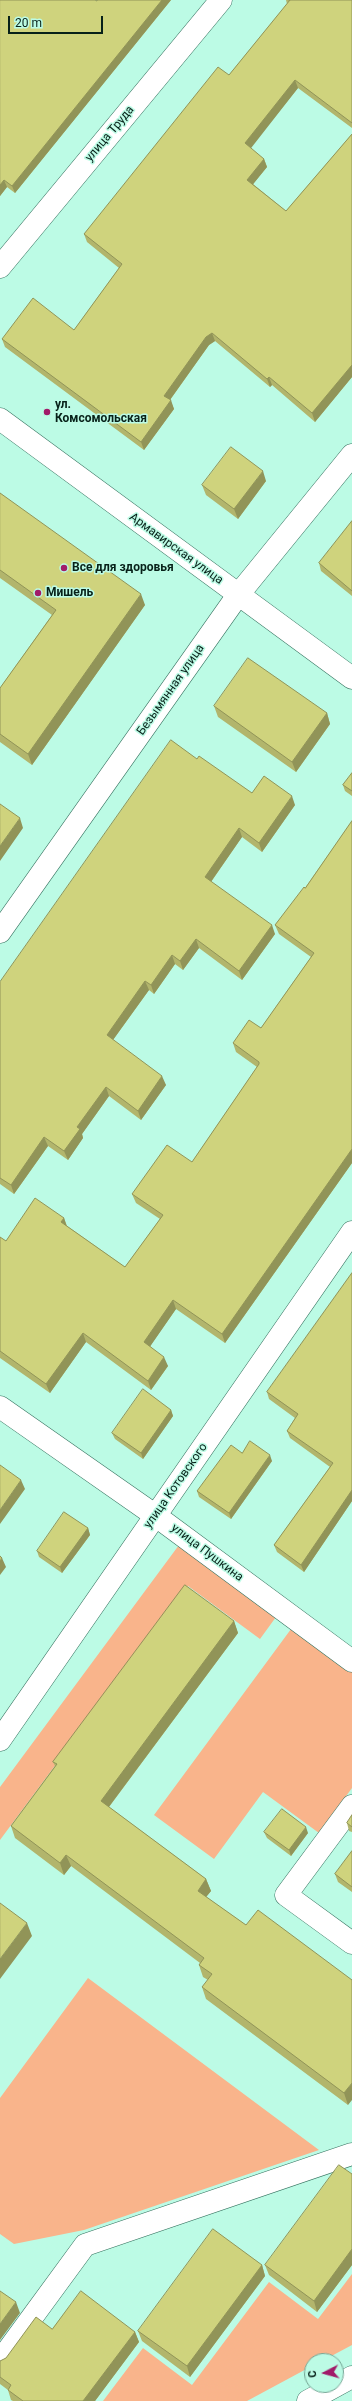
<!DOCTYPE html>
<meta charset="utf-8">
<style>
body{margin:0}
#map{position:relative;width:352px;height:2401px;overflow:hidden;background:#bcfbe5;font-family:Roboto,sans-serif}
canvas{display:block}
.north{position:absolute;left:304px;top:2353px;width:40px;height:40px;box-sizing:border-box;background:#bcfbe5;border:1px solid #74a493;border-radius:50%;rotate:264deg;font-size:11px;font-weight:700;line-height:16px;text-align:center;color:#072119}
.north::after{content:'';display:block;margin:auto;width:14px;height:18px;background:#a11b69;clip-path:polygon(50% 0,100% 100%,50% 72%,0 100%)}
.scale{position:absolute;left:8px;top:16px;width:95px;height:18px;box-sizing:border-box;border:2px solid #072119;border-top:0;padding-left:5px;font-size:12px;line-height:14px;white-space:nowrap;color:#072119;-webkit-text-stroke:3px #bcfbe5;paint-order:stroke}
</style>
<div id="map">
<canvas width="352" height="2401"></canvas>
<div class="north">С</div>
<div class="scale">20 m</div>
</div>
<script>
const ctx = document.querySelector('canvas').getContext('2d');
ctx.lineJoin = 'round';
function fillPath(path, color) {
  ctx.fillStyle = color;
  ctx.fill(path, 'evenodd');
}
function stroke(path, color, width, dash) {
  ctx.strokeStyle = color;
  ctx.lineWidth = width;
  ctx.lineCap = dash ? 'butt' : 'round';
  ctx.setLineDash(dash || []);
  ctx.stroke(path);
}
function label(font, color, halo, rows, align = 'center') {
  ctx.font = font + ' Roboto,sans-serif';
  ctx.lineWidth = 3;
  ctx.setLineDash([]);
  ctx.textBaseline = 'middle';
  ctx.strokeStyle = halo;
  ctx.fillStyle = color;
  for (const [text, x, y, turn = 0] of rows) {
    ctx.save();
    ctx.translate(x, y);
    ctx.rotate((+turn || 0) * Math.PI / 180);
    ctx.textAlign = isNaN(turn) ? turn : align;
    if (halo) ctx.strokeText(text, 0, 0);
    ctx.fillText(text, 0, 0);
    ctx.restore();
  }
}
fillPath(new Path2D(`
 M179 1545 276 1617 260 1639 188 1586 0 1840V1787Z
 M294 1625 352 1669V1788L319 1833 263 1792 214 1859 154 1815Z
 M88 1978 319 2150 84 2230 14 2244 0 2234V2098Z
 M352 2274V2345L322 2361H312V2366L247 2401H103L143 2348 192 2385 269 2282 318 2319Z`), '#f9b48b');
const minor = new Path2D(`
 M0 267 221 0
 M0 419 352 678
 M0 932 238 595 352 455
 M0 1407 156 1516 352 1661
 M0 1740 352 1232
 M352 1806 286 1895 352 1943
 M0 2361 85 2245 352 2154
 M308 2401 352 2377`);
stroke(minor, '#377360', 23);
stroke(minor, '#fff', 22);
fillPath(new Path2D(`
 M0 0 97 1V0H171L15 193 7 187 0 196Z
 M286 0H352V128L298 88 250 148 264 159 267 167 253 184 286 211 352 134V377L315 422 272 385 270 387 215 341 209 345 170 400 174 409 144 450 5 347 2 339 74 330 119 268 87 242 84 234 229 75 287 4Z
 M266 481 238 519 206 495 202 485Z
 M0 493 145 605 32 765 0 742V688L52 615 0 578Z
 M352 521V596L321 571 319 563Z
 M214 706 327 713 330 724 296 772 218 717Z
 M197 759 252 793 295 805 262 852 242 837 211 882 275 934 242 980 199 948 183 970 175 964 154 994 149 990 113 1040 166 1085 141 1120 109 1096 82 1134 83 1138 68 1160 48 1146 14 1194 0 1184V982Z
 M352 773V796L345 791 343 785Z
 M352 821V1163L225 1343 176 1309 150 1346 168 1366 151 1390 86 1342 50 1393 0 1358V1237L6 1241 64 1218 67 1226 125 1267 160 1219 136 1203 132 1194 192 1162 257 1067 236 1052 233 1043 261 1028 311 957 279 934 275 925 305 888Z
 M352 1273V1501L304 1572 277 1552 274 1545 330 1467 290 1438 287 1431 295 1418 269 1399 267 1392Z
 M171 1410 173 1416 143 1459 115 1439 112 1433Z
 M242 1453 272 1461 231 1519 199 1497 197 1491Z
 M88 1528 90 1535 62 1573 39 1557 37 1551Z
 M234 1621 238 1633 109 1807 206 1879 211 1891 206 1897 246 1925 352 1980 348 2105 206 1999 202 1987 208 1980 203 1977 199 1965 200 1963 71 1866 64 1875 15 1838 11 1826 55 1766 53 1762Z
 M352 1815V1832L349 1831 347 1823Z
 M264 1832 308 1833 291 1856 267 1838Z
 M352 1851V1892L338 1882 335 1874Z
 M352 2174V2265L317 2312 269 2275 265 2265Z
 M262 2265 265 2276 190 2377 142 2341 138 2331Z
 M52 2329 135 2332 139 2342 95 2401H13L11 2400 8 2390 0 2384V2361L6 2358Z`), '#b2b56c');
fillPath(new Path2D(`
 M162 0H171L15 193 12 186Z
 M295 80 298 88 248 152 245 143Z
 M264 159 267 167 250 188 247 180Z
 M4 180 7 187 0 196V185Z
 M212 333 215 341 209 345 167 404 164 396 206 337Z
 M352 365V377L315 422 312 413Z
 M269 377 272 385 270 387 267 379Z
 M171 400 174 409 144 450 141 442Z
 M263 471 266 481 238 519 234 509Z
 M141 594 145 605 32 765 28 754Z
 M327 713 330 724 296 772 292 762Z
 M292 796 295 805 262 852 259 843Z
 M20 818 23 828 0 861V846Z
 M239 828 242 837 208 886 205 877Z
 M272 925 275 934 242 980 239 971Z
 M196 939 199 948 183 970 180 961Z
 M172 955 175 964 154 994 151 985Z
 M145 981 149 990 110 1044 107 1035Z
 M162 1076 166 1085 141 1120 138 1111Z
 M106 1087 109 1096 82 1134 83 1138 68 1160 64 1151 77 1127Z
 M44 1137 48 1146 14 1194 11 1185Z
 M352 1149V1163L225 1343 222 1334Z
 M64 1218 67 1227 61 1222Z
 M173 1300 176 1309 147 1351 144 1342Z
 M83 1333 86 1342 50 1393 46 1384Z
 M164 1357 168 1366 151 1390 148 1381Z
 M171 1410 173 1416 143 1459 141 1453Z
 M270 1455 272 1461 231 1519 229 1513Z
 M21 1480 25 1489 0 1524V1510Z
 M352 1490V1501L304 1572 301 1565Z
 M88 1528 90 1535 62 1573 60 1567Z
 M2 1558 6 1567 0 1575V1561Z
 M234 1621 238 1633 105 1812 101 1801Z
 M306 1827 308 1833 291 1856 289 1850Z
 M66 1855 71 1866 64 1875 60 1863Z
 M206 1879 211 1891 202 1902 198 1891Z
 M27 1923 32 1936 0 1979V1959Z
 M352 2083V2100L348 2105 344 2093Z
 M352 2249V2265L317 2312 314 2301Z
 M262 2265 265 2276 190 2377 187 2366Z
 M16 2302 20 2313 0 2340V2324Z
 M135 2332 139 2342 95 2401H83Z`), '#919458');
const building = new Path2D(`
 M0 0H95L97 1V0H162L12 186 4 180 0 185Z
 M289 0H352V123L295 80 245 143 264 159 247 180 286 211 352 134V365L312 413 269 377 267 379 212 333 206 337 164 396 171 400 141 442 2 339 33 298 74 330 122 264 84 234 218 67 229 75 290 0Z
 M231 447 263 471 234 509 202 485Z
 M0 493 141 594 28 754 0 734V688L56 610 0 570Z
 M352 521V591L319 563Z
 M248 658 327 713 292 762 214 706Z
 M171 740 197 759 199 756 252 793 264 776 292 796 259 843 239 828 205 877 272 925 239 971 196 939 180 961 172 955 151 985 145 981 107 1035 162 1076 138 1111 106 1087 77 1127 80 1129 64 1151 44 1137 11 1185 0 1178V982Z
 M352 773V791L343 785Z
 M0 804 20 818 0 846Z
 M352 821V1149L222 1334 173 1300 144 1342 164 1357 148 1381 83 1333 46 1384 0 1351V1237L6 1241 35 1198 64 1218 61 1222 125 1267 163 1215 132 1194 167 1145 192 1162 259 1064V1062L233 1043 249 1020 261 1028 314 953 275 925 304 887 305 888Z
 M352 1273V1490L301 1565 274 1545 333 1463 287 1431 298 1414 267 1392Z
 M143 1389 171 1410 141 1453 112 1433Z
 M250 1441 270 1455 229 1513 197 1491 231 1445 242 1453Z
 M0 1465 21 1480 0 1510Z
 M64 1512 88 1528 60 1567 37 1551Z
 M0 1556 2 1558 0 1561Z
 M185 1585 234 1621 101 1801 206 1879 198 1891 246 1925 258 1910 352 1980V2083L344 2093 202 1987 212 1974 199 1965 204 1958 66 1855 60 1863 11 1826 57 1764 53 1762Z
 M282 1809 306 1827 289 1850 264 1832Z
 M352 1815V1827L347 1823Z
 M352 1851V1887L335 1874Z
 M0 1903 27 1923 0 1959Z
 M339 2165 352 2174V2249L314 2301 265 2265Z
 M213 2229 262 2265 187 2366 138 2331Z
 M0 2291 16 2302 0 2324Z
 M81 2291 135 2332 83 2401H23L8 2390 11 2385 0 2377V2361L6 2358 36 2317 52 2329Z`);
fillPath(building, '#cfd37d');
stroke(building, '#919458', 1);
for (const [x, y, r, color] of [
 [47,412,4,"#a11b69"],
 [64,568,4,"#a11b69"],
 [38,593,4,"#a11b69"]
]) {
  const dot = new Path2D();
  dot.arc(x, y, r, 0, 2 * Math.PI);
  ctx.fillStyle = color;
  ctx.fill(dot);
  stroke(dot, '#bcfbe5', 1.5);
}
label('12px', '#072119', '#bcfbe5', [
 ["улица Труда",110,134,-50],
 ["Армавирская улица",176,549,36],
 ["Безымянная улица",171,690,-55],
 ["улица Котовского",176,1486,-55],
 ["улица Пушкина",207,1553,37]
]);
label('bold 12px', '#072119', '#bcfbe5', [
 ["ул.",55,405],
 ["Комсомольская",55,419],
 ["Все для здоровья",72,568],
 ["Мишель",46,593]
], 'left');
</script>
